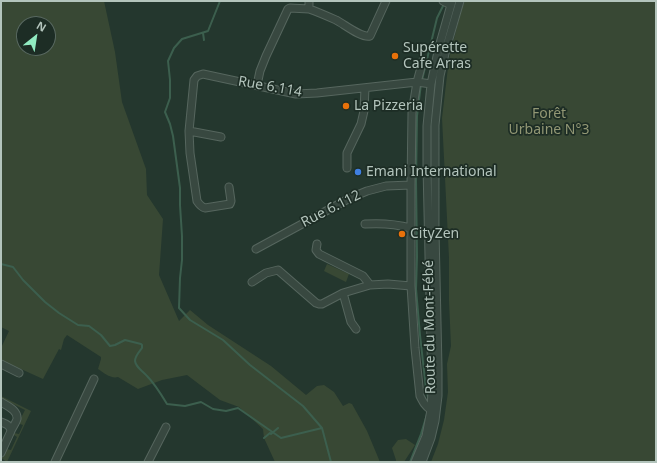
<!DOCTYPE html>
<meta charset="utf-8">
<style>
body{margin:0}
#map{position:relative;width:657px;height:463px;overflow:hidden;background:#24372e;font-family:"Noto Sans",sans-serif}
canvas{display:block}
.frame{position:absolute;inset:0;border:2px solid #b3c4bc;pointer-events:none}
.north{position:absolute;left:16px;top:16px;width:40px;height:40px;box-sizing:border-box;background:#1d2d25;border:1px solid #596961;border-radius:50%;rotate:30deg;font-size:11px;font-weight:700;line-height:16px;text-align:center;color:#b3c4bc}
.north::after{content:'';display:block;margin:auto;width:14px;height:18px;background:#91ebc1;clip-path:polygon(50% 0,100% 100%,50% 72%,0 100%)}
</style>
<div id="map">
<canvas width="657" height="463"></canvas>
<div class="frame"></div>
<div class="north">N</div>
</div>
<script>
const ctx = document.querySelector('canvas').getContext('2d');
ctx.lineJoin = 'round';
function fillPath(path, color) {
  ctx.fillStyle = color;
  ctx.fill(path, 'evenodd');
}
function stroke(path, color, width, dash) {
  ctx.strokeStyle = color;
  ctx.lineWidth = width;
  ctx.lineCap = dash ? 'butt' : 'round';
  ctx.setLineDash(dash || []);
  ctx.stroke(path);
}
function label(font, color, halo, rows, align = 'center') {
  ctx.font = font + ' "Noto Sans",sans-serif';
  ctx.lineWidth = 3.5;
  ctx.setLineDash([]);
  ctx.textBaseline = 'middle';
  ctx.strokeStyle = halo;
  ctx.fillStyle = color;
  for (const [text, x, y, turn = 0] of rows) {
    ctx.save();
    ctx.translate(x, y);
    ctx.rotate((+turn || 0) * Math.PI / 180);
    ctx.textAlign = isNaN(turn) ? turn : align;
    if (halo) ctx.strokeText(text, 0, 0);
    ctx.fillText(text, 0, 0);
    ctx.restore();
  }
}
fillPath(new Path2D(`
 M1 1H104L115 52 122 102 146 169 147 195 163 219 159 275 179 321 190 310 208 325 271 366 306 395 317 386 324 385 334 392 343 406 349 403 352 404 367 431 380 462H275L264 438 263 429 239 407 220 400 187 375 162 380 138 389 118 377C111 379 104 373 98 369L101 359V357L67 335 64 339 61 350 59 349 43 379 1 360V348L9 331 1 327ZM24 24H48V48H24Z
 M465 1H656V462H431L438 444 444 420 448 392 447 364 451 346 449 301V258L442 118 449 59 462 7Z
 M327 264 349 274 346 282 324 271Z
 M1 396 31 411 7 462 1 458 6 449 11 450 17 437 14 435V433L19 434 23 425 20 424 19 422 25 410 1 398Z
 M406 439 415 445 404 462H396V460L392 448 398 440Z`), '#384834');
stroke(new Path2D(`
 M220 1 208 31 182 39 174 48 168 61 170 80V98L165 112 170 124 173 136 180 188V205L182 236V260L180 278 179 308 190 320 223 340 250 365 303 406 322 428 331 462
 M203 33 204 40
 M422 80 437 18 444 4
 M421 84 417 116 416 180 417 257 416 289 420 335 426 389 429 401
 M1 264 13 267 23 280 45 302 59 313 78 325 89 326 101 335 110 346 115 345 125 340 141 344 142 345V348C139 352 135 356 135 361 136 368 143 371 147 376 155 384 161 394 167 404L185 406 201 402 213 409 226 411 238 408 281 438 322 428
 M264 438 270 433 271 434 278 428
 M410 462 421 434 428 411`), '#3c5f4e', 2);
const minor = new Path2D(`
 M309 1V9C318 12 327 16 336 20 344 24 361 38 370 36L386 1
 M443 1 451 5
 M423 60 417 82 412 113 411 185V286L415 348 420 396C423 402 425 406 431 410
 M257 85 260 71 266 56 288 9 290 8 309 9
 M189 131 190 153 197 201C199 204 201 207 205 208L230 204 231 201 229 187
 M221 137 189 131 194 80 197 76 203 74 296 94 317 93 417 82 431 84
 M347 168V153L361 124 364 111 365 88
 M365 224C380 223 396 224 411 228
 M317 244 316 250 319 254 363 276 370 285 388 284 411 286
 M256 249 350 198 367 191 386 186 411 185
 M252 282 266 273 278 270 316 303 319 304H322L343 293 370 285
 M343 293 351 322 356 329
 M1 364 19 373
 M1 402C7 406 18 410 17 419 16 423 12 428 11 431
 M1 422C6 424 10 425 11 431L1 453
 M55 462 94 379
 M148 462 166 427
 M415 462 426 436 431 410 432 390 427 167V126L431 84 439 47 452 1
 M422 462 431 438 435 421 438 396V368L435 231V125L440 76 446 49 460 1`);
stroke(minor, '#56665e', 9);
stroke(minor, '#384840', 7);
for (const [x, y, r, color] of [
 [395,56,4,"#e8710a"],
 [346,106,4,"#e8710a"],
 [358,172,4,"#3f7fe0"],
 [402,234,4,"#e8710a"]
]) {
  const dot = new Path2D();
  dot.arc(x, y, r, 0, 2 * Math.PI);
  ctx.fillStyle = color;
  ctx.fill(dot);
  stroke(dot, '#1d2d25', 1.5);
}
label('14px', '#b3c4bc', '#1d2d25', [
 ["Supérette",403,48],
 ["Cafe Arras",403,64],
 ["La Pizzeria",354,106],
 ["Emani International",366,172],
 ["CityZen",410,234]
], 'left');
label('14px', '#b3c4bc', '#1d2d25', [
 ["Rue 6.114",270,87,10],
 ["Rue 6.112",331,209,-27],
 ["Route du Mont-Fébé",430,327,-91]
]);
label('14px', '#929774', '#1d2d25', [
 ["Forêt",549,114],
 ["Urbaine N°3",549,130]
]);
</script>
